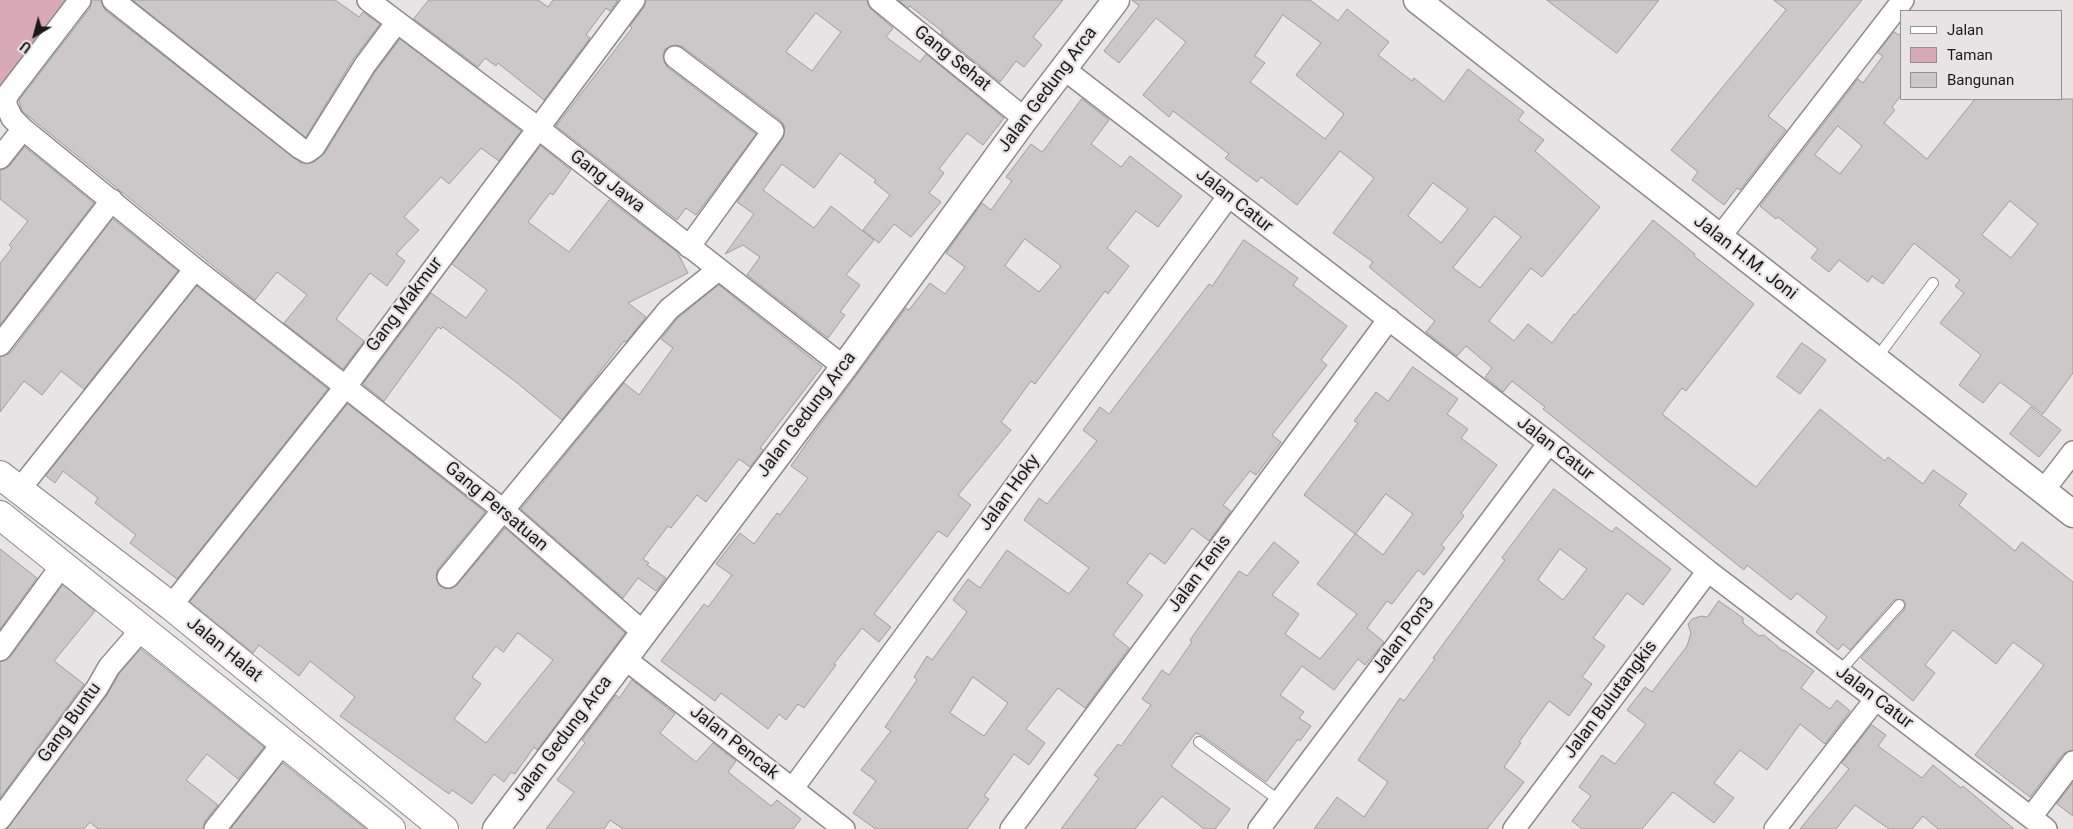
<!DOCTYPE html>
<style>
body{margin:0}
#map{position:relative;width:2073px;height:829px;overflow:hidden;background:#e8e3e4;font-family:Roboto,sans-serif}
canvas{display:block}
.legend{position:absolute;left:1900px;top:10px;width:162px;height:90px;box-sizing:border-box;background:#e8e3e4;border:1px solid #969293;margin:0;padding:6px 9px;list-style:none;font-size:15px;color:#1b191a}
.legend li{display:flex;align-items:center;gap:10px;height:25px}
.legend b{width:25px;border:1px solid #969293}
.north{position:absolute;left:10px;top:10px;width:50px;height:50px;-webkit-text-stroke:4px #e8e3e4;paint-order:stroke;rotate:217deg;font-size:14px;font-weight:700;line-height:20px;text-align:center;color:#1b191a}
.north::after{content:'';display:block;margin:auto;width:18px;height:22px;background:#1b191a;clip-path:polygon(50% 0,100% 100%,50% 72%,0 100%)}
</style>
<div id="map">
<canvas width="2073" height="829"></canvas>
<ul class="legend">
<li><b style="height:6px;background:#fff"></b>Jalan</li>
<li><b style="height:14px;background:#d8a9b7"></b>Taman</li>
<li><b style="height:14px;background:#ccc7c9"></b>Bangunan</li>
</ul>
<div class="north">U</div>
</div>
<script>
const ctx = document.querySelector('canvas').getContext('2d');
ctx.lineJoin = 'round';
function fillPath(path, color) {
  ctx.fillStyle = color;
  ctx.fill(path, 'evenodd');
}
function stroke(path, color, width, dash) {
  ctx.strokeStyle = color;
  ctx.lineWidth = width;
  ctx.lineCap = dash ? 'butt' : 'round';
  ctx.setLineDash(dash || []);
  ctx.stroke(path);
}
function label(font, color, halo, rows, align = 'center') {
  ctx.font = font + ' Roboto,sans-serif';
  ctx.lineWidth = 4.5;
  ctx.setLineDash([]);
  ctx.textBaseline = 'middle';
  ctx.strokeStyle = halo;
  ctx.fillStyle = color;
  for (const [text, x, y, turn = 0] of rows) {
    ctx.save();
    ctx.translate(x, y);
    ctx.rotate((+turn || 0) * Math.PI / 180);
    ctx.textAlign = isNaN(turn) ? turn : align;
    if (halo) ctx.strokeText(text, 0, 0);
    ctx.fillText(text, 0, 0);
    ctx.restore();
  }
}
fillPath(new Path2D(`
 M0 0H77L0 97Z`), '#d8a9b7');
const building = new Path2D(`
 M92 0H101L105 10 301 163 314 162 324 154 375 72 400 39 521 131 499 161 481 148 449 184 441 177 404 217 419 230 396 254 405 261 387 286 370 273 336 319 364 341 343 369 284 323 307 295 277 272 255 300 22 111 19 100 90 8Z
 M133 0H335L359 17 363 12 380 24 354 58 306 137Z
 M429 0H538L548 7 553 0H618L610 11 606 8 586 35 590 38 544 100 498 63 496 66 485 58 478 67 414 19Z
 M646 0H867L871 9 893 28 886 37 920 62 926 54 1004 118 983 145 967 133 939 169 944 173 929 193 941 202 911 237 894 224 879 243 863 230 890 195 874 182 876 180 840 153 814 188 782 164 763 190 814 228 831 206 874 240 846 275 860 285 840 312 845 315 828 338 747 275 760 257 743 245 725 254 754 214 737 202 783 138 785 127 781 121 683 47 676 45 665 49 663 56 667 67 756 134 696 215 686 208 677 220 556 126 632 28 630 26 644 7ZM816 13 841 32 812 71 786 52Z
 M899 0H1063L1033 37 1042 45 1024 67 1016 61 1000 82 941 34 943 32 910 6 908 8Z
 M1132 0H1310L1338 21 1347 9 1389 42 1378 55 1412 81 1414 78 1444 102 1468 69 1524 112 1518 120 1544 140 1535 151 1600 207 1542 277 1531 268 1489 321 1514 341 1528 324 1552 343 1574 314 1575 315 1653 220 1695 254 1694 256 1754 304 1686 391 1682 388 1662 414 1756 487 1820 409 1885 461 1888 457 1923 484 1933 470 1967 494 1959 505 2015 551 2022 542 2073 582V750L2063 754 2030 797 1975 755 2044 665 2013 642 1996 664 1953 630 1925 665 1935 673 1913 701 1861 658 1904 610 1906 603 1903 600H1894L1850 650 1843 644 1838 650 1816 632 1827 617 1797 593 1791 600 1747 565 1744 570 1543 409 1545 407 1512 381 1503 392 1485 377 1492 368 1466 346 1457 356 1426 332 1435 321 1369 267 1373 262 1333 233 1374 178 1340 151 1297 205 1261 177 1257 182 1225 158 1229 154 1173 111 1169 117 1143 95 1186 42 1156 18 1119 63 1104 51 1139 6ZM1283 15 1321 43 1296 75 1344 114 1325 139 1250 82 1265 63 1255 56ZM1433 183 1468 209 1441 243 1408 216ZM1495 216 1521 237 1480 288 1453 268Z
 M1547 0H1659L1617 53Z
 M1774 0H1862L1768 116 1786 130 1740 190 1737 188 1724 205 1692 180 1698 172 1671 150 1786 10Z
 M1894 32 1899 35 1902 32V94L1892 107 1895 110 1884 123 1927 159 1975 99H2073V373L2043 414 2000 382 1983 403 1959 385 1981 355 1940 323 1964 293 1955 286 1960 280 1914 243 1883 284 1872 276 1868 282 1839 260 1829 272 1811 258 1818 249 1778 217 1776 219 1760 206 1858 79 1863 83 1883 56 1878 53ZM1838 126 1862 146 1840 174 1815 155ZM2010 201 2038 224 2011 258 1982 235Z
 M1082 99 1109 120 1091 144 1121 167 1130 156 1182 196 1158 227 1136 211 1107 248 1129 266 1108 294 1105 291 1035 384 1031 381 1001 422 1011 430 958 495 971 505 947 537 938 531 874 614 891 627 879 642 862 628 834 664 836 665 804 708 798 704 786 720 779 714 768 729 721 693 715 701 661 661 704 604 708 607 732 575 716 564 740 533 754 544 777 513 780 515 808 478 791 466 811 437 906 308 909 310 930 283 945 294 965 267 946 253 982 203 991 210 1012 181 1006 177 1031 144 1042 152ZM1025 239 1061 266 1039 292 1005 266Z
 M541 146 571 170 553 195 550 193 528 222 569 252 609 200 677 252 688 273 628 303 646 317 626 342 624 341 562 420 516 382 443 327 441 329 438 327 384 401 363 384 431 293 466 318 487 290 452 264Z
 M25 147 94 203 0 325V263L12 248 9 245 28 221 0 199V170L9 166Z
 M113 219 178 271 84 389 61 371 42 395 24 381 0 412V357L10 353Z
 M1244 240 1298 278 1293 285 1347 326 1321 360 1327 365 1272 435 1281 442 1256 475 1250 471 1223 505 1231 511 1209 541 1192 528 1165 564 1150 553 1127 583 1143 595 1113 635 1129 648 1085 708 1058 688 1026 729 1045 743 1029 765 1014 754 984 796 989 799 967 829H876L853 813 876 781 861 770 891 731 885 727 917 680 914 677 927 656 932 660 967 612 953 600 968 579 980 588 1007 550 1069 594 1089 568 1024 520 1039 498 1047 504 1097 441 1083 430 1100 407 1109 414 1209 284 1212 286ZM973 677 1008 703 984 736 950 713Z
 M719 285 822 367 760 448 763 450 750 467 739 459 706 502 697 495 671 528 668 526 643 559 649 563 647 565 666 578 656 591 638 578 623 598 521 509 624 383 639 395 673 348 661 339 678 318Z
 M197 286 328 389 177 579 130 543 136 535 95 503 98 498 63 471 55 483 46 476Z
 M1802 343 1826 360 1800 394 1777 377Z
 M1413 367 1458 399 1447 414 1468 429 1461 438 1497 465 1461 513 1464 516 1441 545 1445 548 1424 575 1418 570 1392 604 1387 601 1367 628 1384 642 1377 651 1365 665 1358 659 1334 690 1302 666 1280 695 1304 712 1299 718 1311 726 1300 741 1298 739 1266 782 1203 736 1196 733 1194 735 1171 766 1230 809 1215 829H1204L1162 796 1135 829H1061L1099 778 1094 775 1118 744 1121 746 1151 705 1142 699 1162 670 1169 675 1192 642 1190 640 1239 571 1247 576 1274 542 1299 562 1272 595 1299 614 1285 634 1320 659 1357 614 1317 584 1355 534 1304 495 1358 423 1354 421 1376 392 1388 401ZM1386 494 1413 514 1383 555 1356 534Z
 M348 404 485 512 438 569 436 575 440 586 446 589 457 585 505 528 625 633 537 750 534 747 515 774 511 772 504 782 494 774 472 804 452 790 449 794 340 716 355 697 310 661 299 676 259 645 253 653 190 602ZM518 633 553 660 486 743 454 719 481 684 472 677 496 646 503 652Z
 M2031 407 2061 430 2039 457 2010 434Z
 M1554 489 1612 532 1616 527 1671 569 1643 605 1627 593 1593 638 1605 646 1582 677 1592 684 1569 716 1549 701 1519 742 1521 743 1504 767 1524 782 1487 829H1314L1337 797 1364 817 1388 782 1358 760 1400 698 1404 701 1435 659 1433 658 1505 560 1502 558ZM1560 549 1587 569 1563 600 1538 580Z
 M0 549 37 578 0 629Z
 M63 585 95 611 54 661 84 684 0 798V662L10 657Z
 M1719 601 1743 618V623L1759 636 1764 635 1783 651 1784 650 1814 671 1801 688 1830 709 1837 700 1850 711 1825 744 1800 724 1767 770 1740 750 1714 783 1734 798 1714 823 1673 792 1642 829H1582L1572 821 1591 796 1579 787 1602 755 1615 764 1646 724 1627 710 1645 687 1652 692 1687 646 1691 633 1688 624 1692 619 1701 616 1707 617Z
 M141 649 264 747 238 779 207 754 186 780 218 805 205 821 203 829H98L90 822 84 829H7L107 695 119 674Z
 M632 680 675 714 660 733 696 762 713 743 736 761 728 772 771 806 777 800 801 819 793 829H623L610 820 604 829H546L574 792 557 780 585 743 582 740 616 695 619 698Z
 M1872 725 1886 735 1878 746 1922 778 1933 765 1961 788 1963 786 2014 829H1938L1923 816 1912 829H1889L1855 805 1836 829H1800L1849 769 1842 763Z
 M283 763 366 829H231Z
 M2073 783V816L2057 804Z`);
fillPath(building, '#ccc7c9');
stroke(building, '#a09b9d', 1);
const service = new Path2D(`
 M1876 359 1933 283
 M1839 672 1899 605
 M1199 742 1280 801`);
const minor = new Path2D(`
 M80 0 8 94 5 103 12 118 23 129 195 269 503 510 643 632
 M113 0 300 148 307 152 314 147 365 65 397 22
 M368 0 538 128 844 367
 M879 0 1025 119
 M675 57 773 131 689 247
 M1064 69 1549 443 1708 571 2046 829
 M0 158 23 129
 M1719 238 1903 0
 M0 345 112 200
 M19 490 195 269
 M2043 491 2073 452
 M448 577 669 309 718 270
 M171 606 346 386 634 0
 M0 650 62 565
 M624 658 844 829
 M793 788 1228 197
 M2031 817 2073 762
 M0 819 97 688 109 667 142 629
 M215 829 283 743
 M1011 829 1389 319
 M1259 829 1549 443
 M1514 829 1708 571
 M1775 829 1875 700`);
const tertiary = new Path2D(`
 M1417 0 2073 514
 M496 829 844 367 1025 119 1116 0`);
const secondary = new Path2D(`
 M0 475 171 606 444 829
 M0 515 391 829`);
stroke(service, '#8e898a', 12);
stroke(minor, '#8e898a', 24);
stroke(tertiary, '#8e898a', 29);
stroke(secondary, '#8e898a', 30);
stroke(service, '#fff', 10);
stroke(minor, '#fff', 21);
stroke(tertiary, '#fff', 26);
stroke(secondary, '#fff', 28);
label('18px', '#1b191a', '#e8e3e4', [
 ["Gang Sehat",952,59,39],
 ["Jalan Gedung Arca",1048,90,-53],
 ["Gang Jawa",607,182,38],
 ["Jalan Catur",1234,201,38],
 ["Jalan H.M. Joni",1745,258,38],
 ["Gang Makmur",405,305,-53],
 ["Jalan Gedung Arca",807,415,-53],
 ["Jalan Catur",1555,449,38],
 ["Jalan Hoky",1010,493,-54],
 ["Gang Persatuan",496,507,40],
 ["Jalan Tenis",1200,574,-53],
 ["Jalan Pon3",1404,636,-53],
 ["Jalan Halat",224,650,39],
 ["Jalan Catur",1874,698,37],
 ["Jalan Bulutangkis",1611,700,-53],
 ["Gang Buntu",70,723,-54],
 ["Jalan Gedung Arca",563,739,-53],
 ["Jalan Pencak",734,743,38]
]);
</script>
